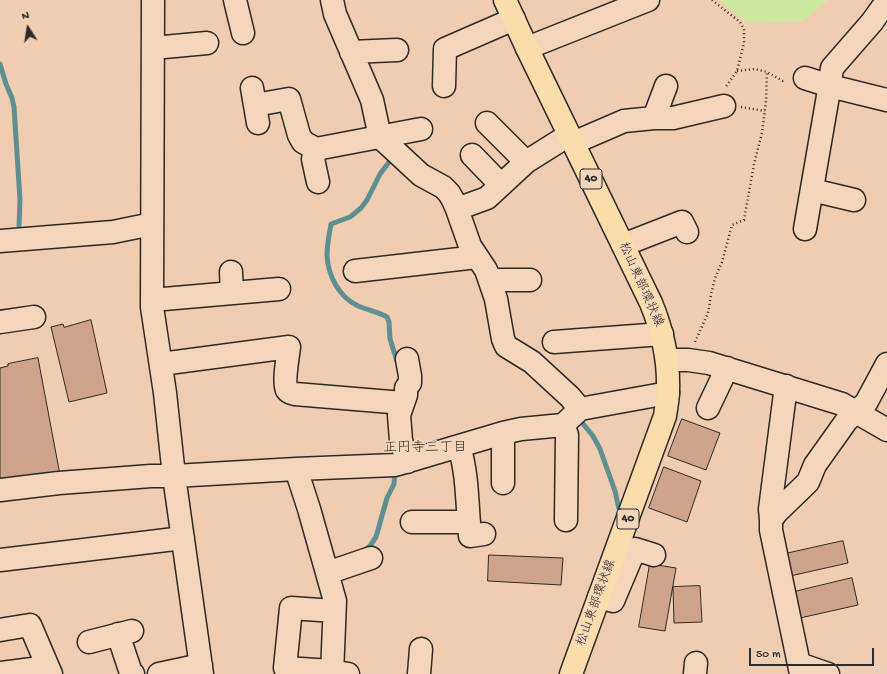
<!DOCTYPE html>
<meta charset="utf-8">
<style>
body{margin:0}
#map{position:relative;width:887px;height:674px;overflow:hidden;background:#f0ccb0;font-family:"Gochi Hand",sans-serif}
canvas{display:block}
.north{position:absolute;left:8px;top:8px;width:40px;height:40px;-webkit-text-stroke:3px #f4d7ba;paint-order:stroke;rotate:348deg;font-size:11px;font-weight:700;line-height:16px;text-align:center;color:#2b2b2b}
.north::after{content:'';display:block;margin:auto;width:14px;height:18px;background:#2b2b2b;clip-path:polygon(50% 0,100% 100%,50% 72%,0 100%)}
.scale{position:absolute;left:749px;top:648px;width:125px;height:18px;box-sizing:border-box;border:2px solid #2b2b2b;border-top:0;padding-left:5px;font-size:12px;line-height:14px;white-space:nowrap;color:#2b2b2b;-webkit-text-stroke:3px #f4d7ba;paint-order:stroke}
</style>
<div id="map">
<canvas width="887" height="674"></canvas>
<div class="north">N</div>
<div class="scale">50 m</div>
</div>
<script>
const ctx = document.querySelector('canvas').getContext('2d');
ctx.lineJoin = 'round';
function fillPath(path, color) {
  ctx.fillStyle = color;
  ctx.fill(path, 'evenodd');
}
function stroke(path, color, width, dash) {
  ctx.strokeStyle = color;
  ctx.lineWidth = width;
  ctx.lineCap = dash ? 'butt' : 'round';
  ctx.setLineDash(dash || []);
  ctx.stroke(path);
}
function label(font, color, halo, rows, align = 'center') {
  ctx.font = font + ' "Gochi Hand","Klee One",sans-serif';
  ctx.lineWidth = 3;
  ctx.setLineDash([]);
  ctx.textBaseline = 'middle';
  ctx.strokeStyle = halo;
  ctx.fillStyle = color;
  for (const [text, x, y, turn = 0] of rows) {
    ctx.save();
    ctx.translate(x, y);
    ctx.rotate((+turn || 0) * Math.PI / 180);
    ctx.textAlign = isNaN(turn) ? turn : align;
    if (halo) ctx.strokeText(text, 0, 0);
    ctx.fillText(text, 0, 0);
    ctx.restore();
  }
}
fillPath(new Path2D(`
 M720 0H828L803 21 746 22Z`), '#cde9a0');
stroke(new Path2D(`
 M0 64 6 84 12 98 14 107 20 200 19 226
 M393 157 380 174 367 200 361 208 350 217 331 224C329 235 327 245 327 255 328 276 339 297 358 306 368 310 378 312 387 317L389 322 390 339 398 364
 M580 420 593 436 600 449 615 491 619 509
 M364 551 370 546 376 537 387 498 394 484 395 469`), '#5e8f92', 5);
const building = new Path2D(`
 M91 320 107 393 69 402 51 327 63 324 64 327Z
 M38 358 60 475 44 478V473L0 482V368L8 366V364Z
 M682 419 720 433 706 470 668 456Z
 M664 467 701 481 687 522 649 508Z
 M843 541 848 563 790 576 785 554Z
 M489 555 563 558 561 585 488 581Z
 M650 564 676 568 665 631 639 627Z
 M852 578 858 605 800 618 794 592Z
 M700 586 702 622 674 623 673 587Z`);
fillPath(building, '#cfa38a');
stroke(building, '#2b2b2b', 1);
const minor = new Path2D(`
 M153 0 152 307 165 393 174 476 202 674
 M235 0 243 33
 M332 0 335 14 372 100 380 137 421 175 443 187 449 193 453 200 457 209 470 246 486 270 496 299 503 339 506 346 532 362 570 397 580 409
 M153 48 207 43
 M527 48 648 0
 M351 52 397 50
 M805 78 830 86 887 100
 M444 86 445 49 514 19
 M252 88 258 123
 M255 105 289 99 299 135 303 142 316 149 421 129
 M654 118 666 86
 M487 123 526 162
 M573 143 624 121 654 118H673L724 106
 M316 149 313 159 318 182
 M472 155 501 185
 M812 190 854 200
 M457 209 487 198 526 162 569 135
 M805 229 829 90 832 68 872 22 887 1
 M0 241 113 232 152 224
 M623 245 682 222 687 232
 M355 271 477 257
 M231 272 232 293
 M490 280H530
 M152 300 279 289
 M0 322 34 317
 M554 342 662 334
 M667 360H688L709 363 842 404 887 430
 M161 364 289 347C288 356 283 382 287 390 289 393 292 393 295 394L403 403
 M708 408 727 368
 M563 425 567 435 566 520
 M459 446C468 475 467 506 470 536L484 534
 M407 462 401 440 399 415 406 395V388L410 383V376L407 359
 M296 469 309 509 335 601 332 674
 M503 483V433
 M0 490 59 483 151 476H174L296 469 395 465 503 433 521 429 563 425 580 409 668 393
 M771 520 770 509 786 386
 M412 522H469
 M0 560 183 538
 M327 573 371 558
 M599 597 613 601 635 549 654 555
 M334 611 291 608 285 668 332 671 348 674
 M0 630 30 625 51 674
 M118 634 131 673 133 674
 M89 642 132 631
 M799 664 828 674
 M0 673 48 667
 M159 674 201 665
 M419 674 421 649
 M695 674 696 663
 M801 674 771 530V520L777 512 808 482 815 465 847 420 866 403 887 364`);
const major = new Path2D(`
 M505 0 527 48 651 303C663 332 669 360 668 391 668 399 666 408 665 416L571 674`);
stroke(minor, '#2b2b2b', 25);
stroke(major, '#2b2b2b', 25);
stroke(new Path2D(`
 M712 0 740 22 744 29V43L737 71 725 88
 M737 71 755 69 767 72
 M741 107 765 111
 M695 342 708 313 711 295 715 278 722 262 732 225 744 220 754 164 762 133 766 101 767 72 783 81H786`), '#2b2b2b', 2.5, [1, 3]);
stroke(minor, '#f4d7ba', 22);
stroke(major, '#fbddab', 22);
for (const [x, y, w] of [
 [591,179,22],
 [628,519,22]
]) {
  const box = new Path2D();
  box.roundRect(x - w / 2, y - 10, w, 20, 3);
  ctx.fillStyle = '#f4d7ba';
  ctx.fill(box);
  stroke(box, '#2b2b2b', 1);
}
label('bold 12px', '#2b2b2b', null, [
 ["40",591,179],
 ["40",628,519]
]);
label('13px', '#2b2b2b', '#f4d7ba', [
 ["松山東部環状線",640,285,66],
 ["松山東部環状線",597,603,-70]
]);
label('14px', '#2b2b2b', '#f4d7ba', [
 ["正円寺三丁目",425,449]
]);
</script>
